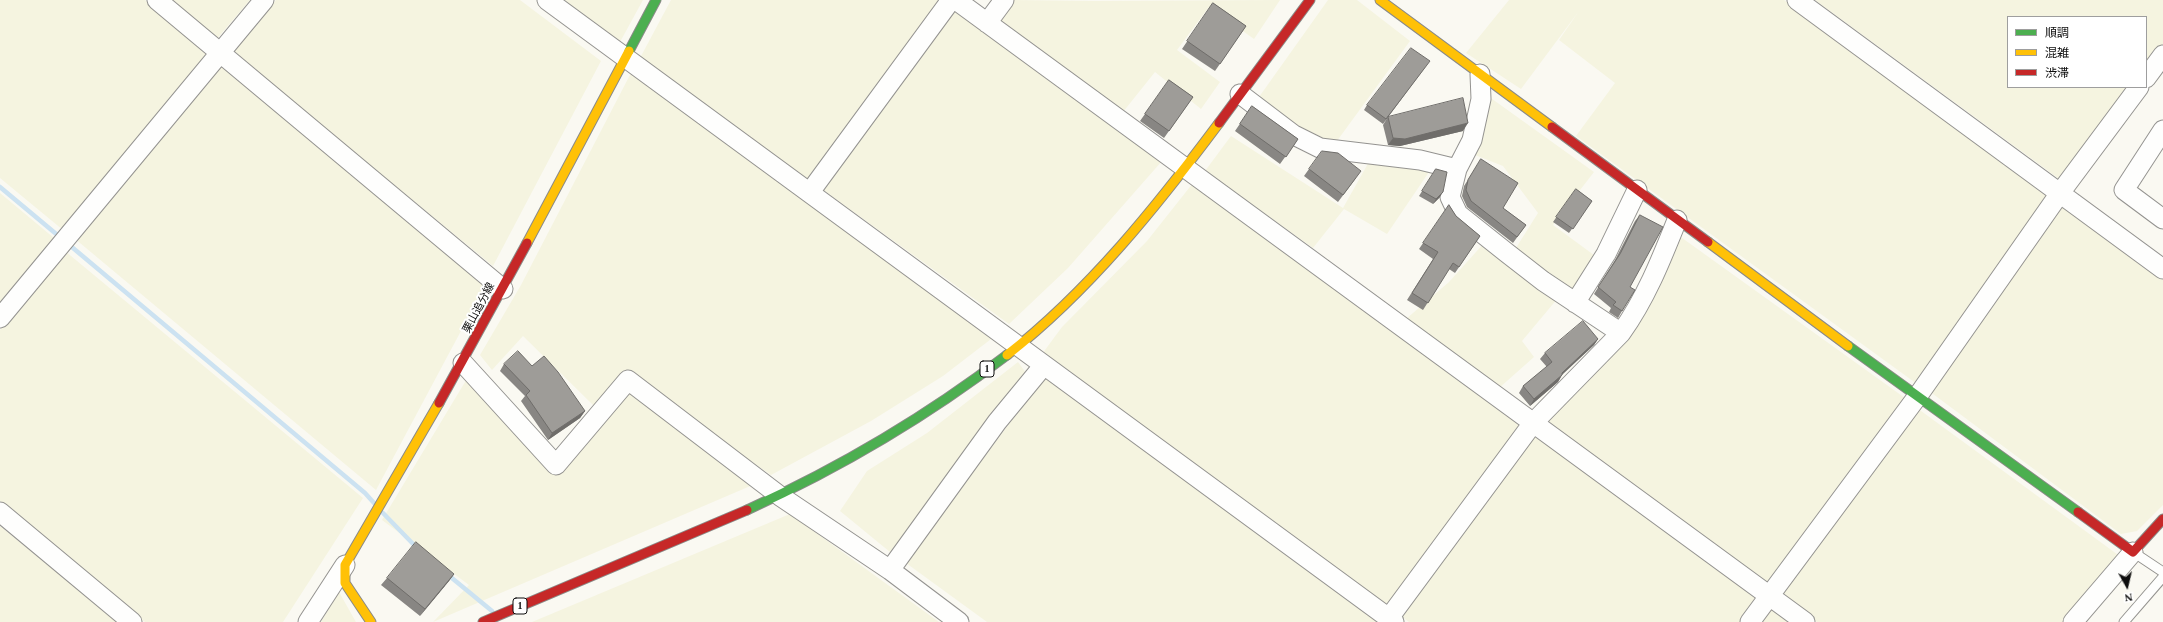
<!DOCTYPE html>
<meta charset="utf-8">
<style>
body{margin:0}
#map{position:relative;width:2163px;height:622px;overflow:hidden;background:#faf9f2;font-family:"Times New Roman","Noto Sans JP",serif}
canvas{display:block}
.legend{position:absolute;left:2007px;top:16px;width:140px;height:72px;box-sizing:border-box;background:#fff;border:1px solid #9e9e9e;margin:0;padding:5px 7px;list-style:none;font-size:12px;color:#0d0d0d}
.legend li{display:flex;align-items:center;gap:8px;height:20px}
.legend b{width:20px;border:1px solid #9e9e9e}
.north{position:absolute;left:2107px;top:566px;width:40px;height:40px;-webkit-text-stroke:3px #fff;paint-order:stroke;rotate:172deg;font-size:11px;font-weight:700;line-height:16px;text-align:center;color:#0d0d0d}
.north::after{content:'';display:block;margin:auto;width:14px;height:18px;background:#0d0d0d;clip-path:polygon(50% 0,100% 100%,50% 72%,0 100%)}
</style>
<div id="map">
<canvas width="2163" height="622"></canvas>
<ul class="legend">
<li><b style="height:5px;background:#4caf50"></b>順調</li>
<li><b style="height:5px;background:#ffc107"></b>混雑</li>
<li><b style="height:5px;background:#c62828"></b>渋滞</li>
</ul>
<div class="north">N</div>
</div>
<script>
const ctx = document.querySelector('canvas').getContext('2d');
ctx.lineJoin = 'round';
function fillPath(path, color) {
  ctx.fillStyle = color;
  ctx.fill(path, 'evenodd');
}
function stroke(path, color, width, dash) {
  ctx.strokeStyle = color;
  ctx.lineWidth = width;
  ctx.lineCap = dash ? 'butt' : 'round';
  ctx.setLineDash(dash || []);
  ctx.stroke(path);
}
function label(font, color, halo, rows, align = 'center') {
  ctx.font = font + ' "Times New Roman","Noto Sans JP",serif';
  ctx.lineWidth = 4;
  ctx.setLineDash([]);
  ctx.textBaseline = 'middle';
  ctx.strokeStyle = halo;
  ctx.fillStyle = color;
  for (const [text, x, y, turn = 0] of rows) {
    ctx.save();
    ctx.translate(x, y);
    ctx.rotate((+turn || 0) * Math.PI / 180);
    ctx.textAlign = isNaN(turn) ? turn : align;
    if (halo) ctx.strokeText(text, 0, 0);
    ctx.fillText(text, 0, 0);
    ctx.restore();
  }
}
fillPath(new Path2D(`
 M0 0H145L210 53 63 230 0 178Z
 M166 0H250L215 41Z
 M276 0H520L601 61 493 266 233 53Z
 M562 0H643L620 42Z
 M671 0H947L1162 161 1068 268 1009 324 640 58Z
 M1013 0 1095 1 1280 0 1254 39 1209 7 1177 50 1220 82 1201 109 1155 72 1123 112 998 21Z
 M1328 0H1357L1410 41 1334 145 1320 143 1259 97Z
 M1509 0H1784L2052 195 1917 384 1576 136 1615 83 1559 40 1579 11 1521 89 1466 53Z
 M1815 0H2163V44L2146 67V17H2008V87H2131L2062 181Z
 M219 64 485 286 376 490 74 238Z
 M632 71 995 336 943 376 871 421 771 475 624 374 594 406 523 336 492 370 480 355 521 285Z
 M1488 96 1594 172 1553 225 1598 258 1575 295 1514 251 1538 213 1503 166 1475 155Z
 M1231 136 1343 208 1370 160 1431 169 1387 234 1344 209 1313 248 1205 171Z
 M1193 183 1303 261 1522 427 1387 609 1042 354 1062 327 1147 241Z
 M0 193 54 238 0 304Z
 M2064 204 2163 278V505L2137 531 2121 534 1929 391Z
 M1678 235 1905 398 1770 586 1543 422 1626 341Z
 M1485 242 1558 298 1522 341 1534 357 1498 389 1406 319 1449 282Z
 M65 251 363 498 283 622H145L0 501V330Z
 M1018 362 1026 373 890 552 840 511 867 471 927 433Z
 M1046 374 1382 622H987L906 563Z
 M468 377 555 473 629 391 755 484 433 622 469 585 382 520Z
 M1917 408 2121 557 2064 622H1817L1779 594Z
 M1535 434 1761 596 1741 622H1409L1401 616Z
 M790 514 939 622H532Z
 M0 526 118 622H0Z
 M339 592 356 622H321Z
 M1770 605 1792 622H1758Z`), '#f5f4e0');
stroke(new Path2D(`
 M0 187 61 238
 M67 243 365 493 374 503
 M383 513 417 548
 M447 574 492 611`), '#cce2f1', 4.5);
const lane = new Path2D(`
 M2133 552 2163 572
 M2124 622 2163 577`);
const street = new Path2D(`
 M157 0 503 289
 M547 0 1394 622
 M956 0 1805 622
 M1797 0 2163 269
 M987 23 1004 0
 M1480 74 1481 99 1472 140 1457 169 1450 197 1458 214 1507 253 1543 281 1621 333C1646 298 1661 260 1677 220
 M2146 78 2163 55
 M1240 94 1294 135 1320 148 1420 160 1457 169
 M2163 130 2124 190 2163 219
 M810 192 951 0
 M1575 303 1606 254 1637 190
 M0 318 264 0
 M463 363 556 465 628 380 780 496 890 570 959 622
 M0 512 132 622
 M890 570 997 422 1044 365
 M1389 618 1533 423 1621 333
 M308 622 345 565
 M1750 622 1917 397 2060 193 2139 87
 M2073 622 2133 552`);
const fast = new Path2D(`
 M629 51 656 0
 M1848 346 2078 512
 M747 510C839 468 926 417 1007 355`);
const slow = new Path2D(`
 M1380 0 1552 127
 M1708 242 1848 346
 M527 243 629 51
 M1007 355C1089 291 1157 206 1219 123
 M371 622 345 583V565L439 403`);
const jam = new Path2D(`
 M1219 123 1310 0
 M1552 127 1708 242
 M439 403 527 243
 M2078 512 2133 552 2163 519
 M483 622 747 510`);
stroke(lane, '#949390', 11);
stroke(street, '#949390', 21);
stroke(fast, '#8a8a87', 11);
stroke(slow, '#8a8a87', 11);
stroke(jam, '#8a8a87', 11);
stroke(lane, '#fefefd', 9);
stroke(street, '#fefefd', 19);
stroke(fast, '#4caf50', 9);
stroke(slow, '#ffc107', 9);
stroke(jam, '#c62828', 9);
fillPath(new Path2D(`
 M1213 3 1246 26 1215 71 1182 49Z
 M1426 66 1383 124 1364 110 1367 105Z
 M1169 80 1193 97 1164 138 1140 121Z
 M1252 106 1298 139 1280 164 1235 131Z
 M1388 117 1463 131 1400 146 1388 145 1383 125Z
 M1481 159 1503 208 1526 225 1513 243 1467 207 1462 196 1464 186Z
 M1309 169 1356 178 1338 202 1304 176Z
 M1436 169 1440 197 1433 204 1419 196Z
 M1576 189 1592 201 1569 233 1553 222Z
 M1449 205 1456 216 1480 236 1455 273 1449 269 1423 310 1407 300 1433 259 1419 249Z
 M1640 215 1630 287 1622 311 1618 318 1609 312 1611 308 1594 294 1615 260 1635 221Z
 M1598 339 1594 345 1562 375 1558 382 1530 406 1519 393 1523 386 1547 367 1540 359 1545 353Z
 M504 364 532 366 585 411 580 418 548 440 521 401 525 396 500 371Z
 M454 574 449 581 420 616 381 585 387 578Z`), '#888683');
fillPath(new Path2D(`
 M1468 123 1463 131 1400 146 1388 145 1393 138Z
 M1443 192 1440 197 1433 204 1436 199Z
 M1598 339 1594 345 1557 379 1562 373Z
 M1562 375 1558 382 1530 406 1534 399Z
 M585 411 580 418 548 440 552 433Z
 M454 574 449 581 420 616 425 609Z`), '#6f6d6a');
const building = new Path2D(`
 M1213 3 1246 26 1220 64 1187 41Z
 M1411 48 1430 61 1386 119 1367 105Z
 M1169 80 1193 97 1169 131 1145 114Z
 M1463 98 1468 123 1405 139 1393 138 1388 117Z
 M1252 106 1298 139 1286 157 1240 124Z
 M1322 151 1338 153 1361 171 1343 195 1309 169Z
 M1481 159 1518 183 1503 208 1526 225 1517 237 1471 201 1466 190 1468 180Z
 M1436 169 1447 172 1443 192 1436 199 1422 191Z
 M1576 189 1592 201 1573 229 1556 217Z
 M1449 205 1456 216 1480 236 1459 267 1453 263 1428 303 1412 293 1438 252 1423 243Z
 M1640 215 1663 227 1630 287 1635 290 1622 311 1613 305 1616 302 1598 287 1620 254Z
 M1583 321 1598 339 1562 373V375L1534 399 1523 386 1552 362 1545 353Z
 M518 351 532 366 544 356 558 372 585 411 552 433 526 395 530 391 504 364Z
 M416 542 454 574 425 609 387 578Z`);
fillPath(building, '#9e9c98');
stroke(building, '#6f6d6a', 1);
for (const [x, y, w] of [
 [987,369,14],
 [520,606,14]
]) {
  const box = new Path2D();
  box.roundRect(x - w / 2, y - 8, w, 16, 3);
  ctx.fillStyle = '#fff';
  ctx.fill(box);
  stroke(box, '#0d0d0d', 1);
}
label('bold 10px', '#0d0d0d', null, [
 ["1",987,369],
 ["1",520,606]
]);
label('11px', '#0d0d0d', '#fff', [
 ["栗山追分線",479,308,-62]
]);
</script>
